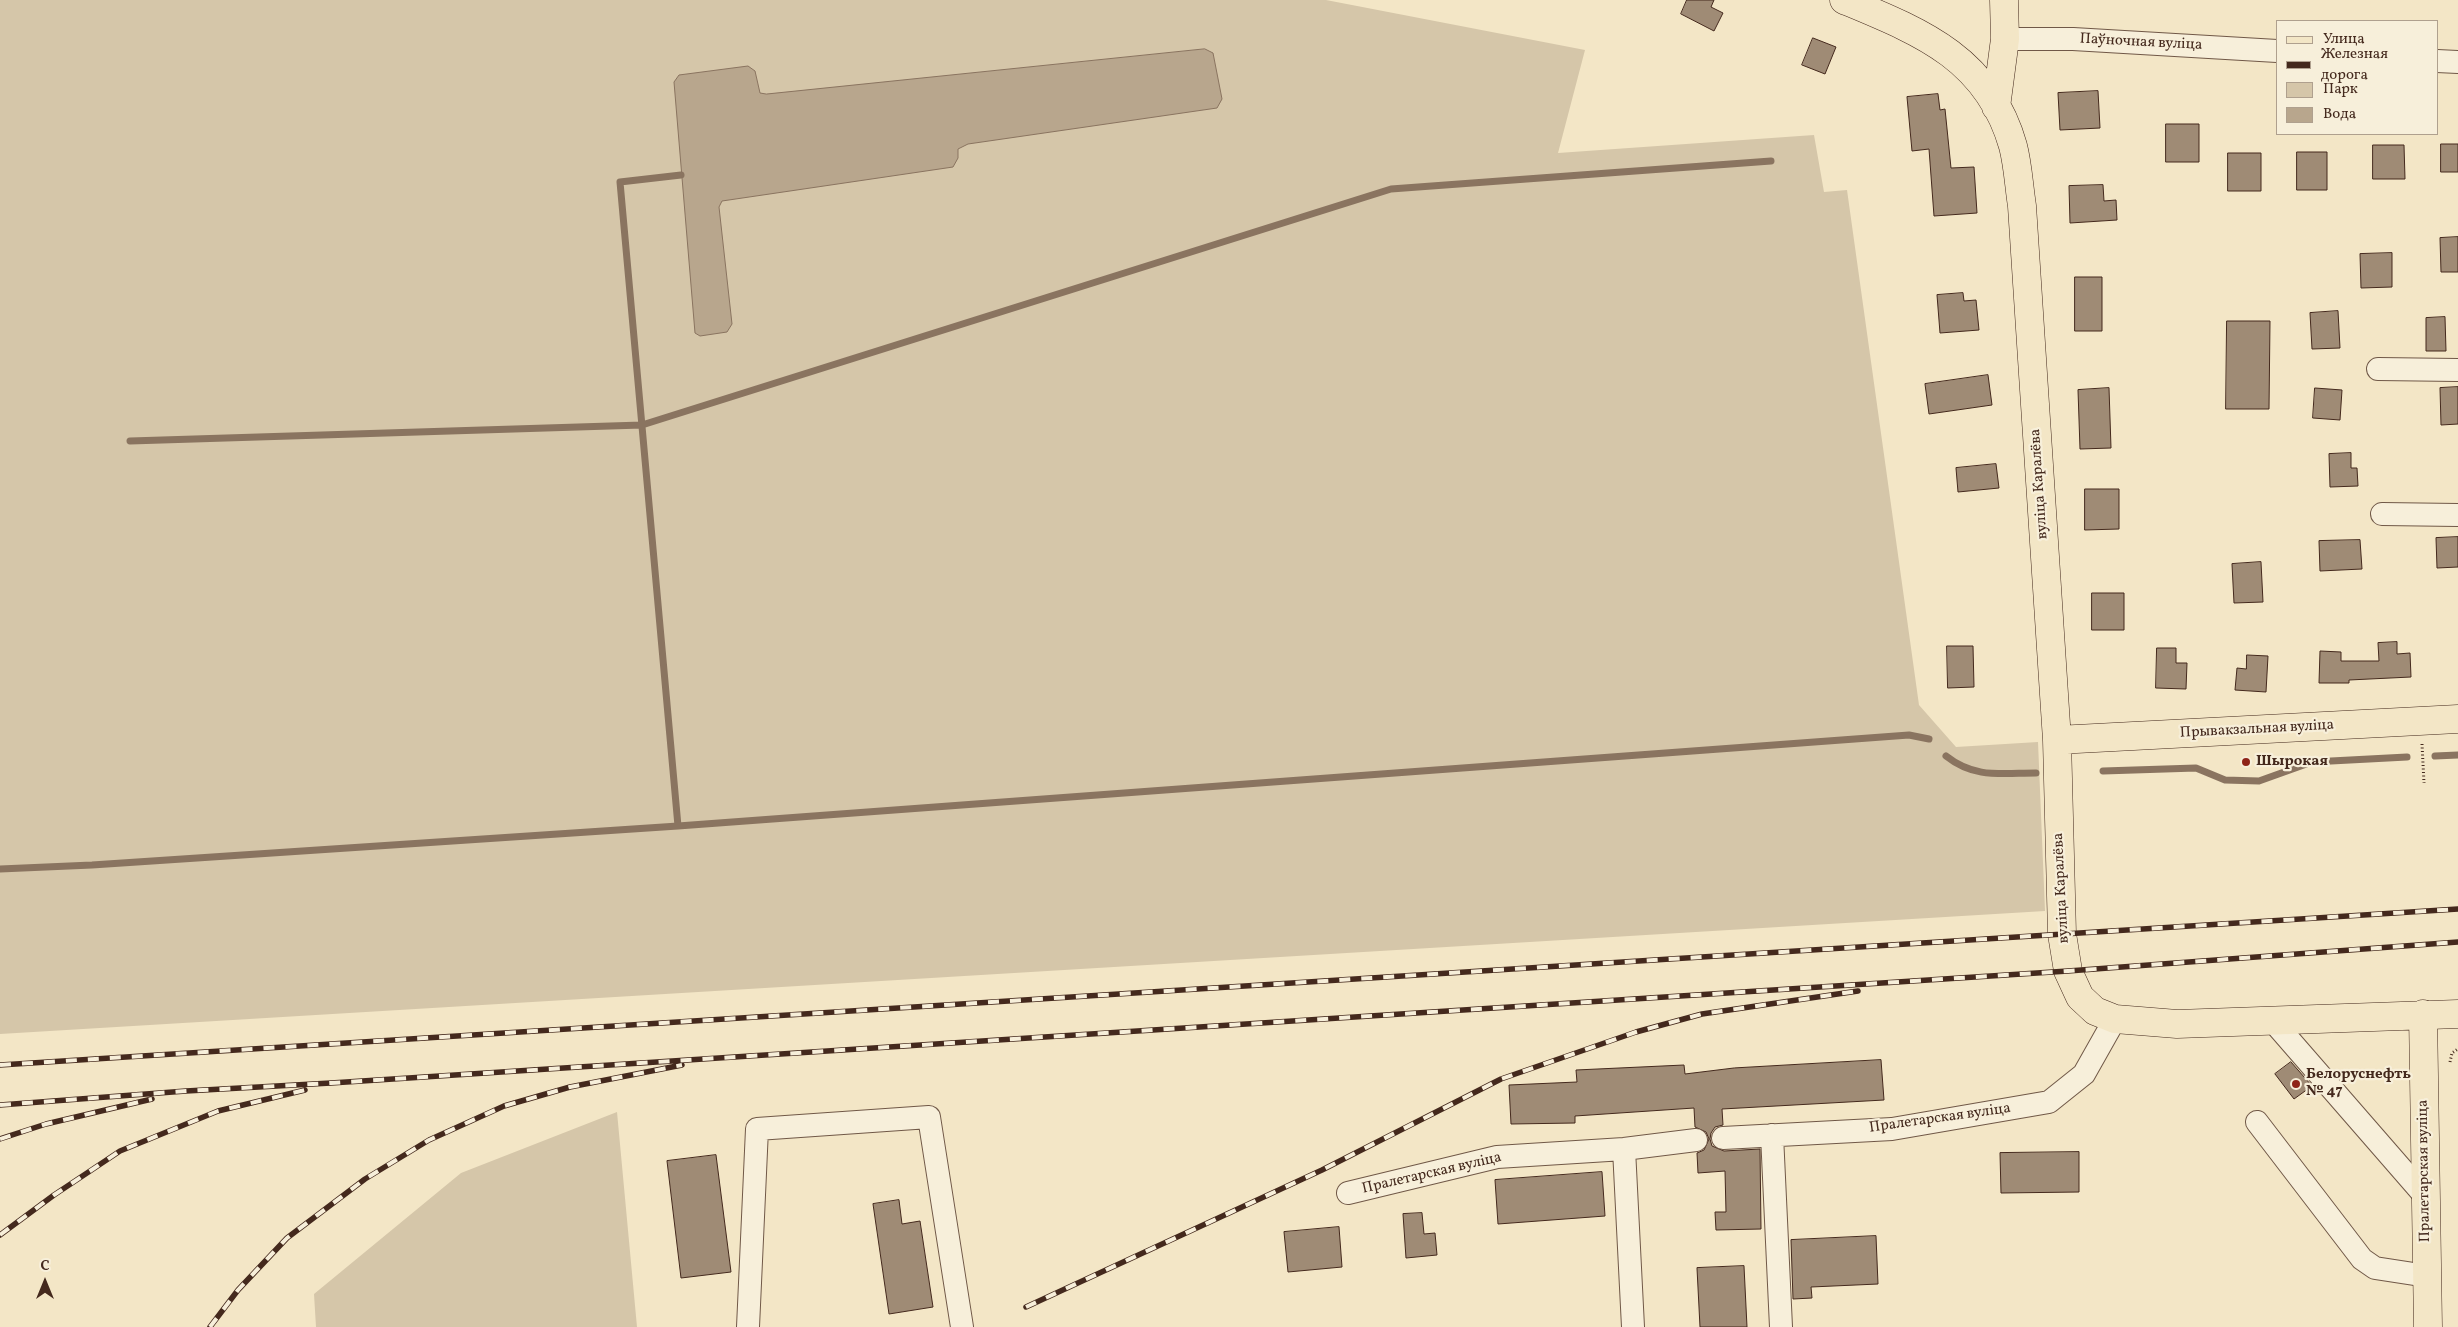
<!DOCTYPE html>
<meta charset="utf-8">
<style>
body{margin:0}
#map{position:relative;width:2458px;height:1327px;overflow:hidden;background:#f3e6c6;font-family:Vollkorn,serif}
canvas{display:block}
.legend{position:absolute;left:2276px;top:20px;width:162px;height:115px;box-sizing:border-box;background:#f7efda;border:1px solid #afa08e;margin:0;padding:6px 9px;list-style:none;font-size:15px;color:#44291d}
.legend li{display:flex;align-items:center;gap:10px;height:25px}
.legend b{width:25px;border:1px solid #afa08e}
.north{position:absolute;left:20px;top:1257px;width:50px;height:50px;-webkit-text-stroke:4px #f7efda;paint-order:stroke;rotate:0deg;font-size:14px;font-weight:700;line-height:20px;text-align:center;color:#44291d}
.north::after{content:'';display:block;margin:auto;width:18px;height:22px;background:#44291d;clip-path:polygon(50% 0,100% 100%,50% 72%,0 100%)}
</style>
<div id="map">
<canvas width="2458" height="1327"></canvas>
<ul class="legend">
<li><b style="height:6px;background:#f3e6c6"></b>Улица</li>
<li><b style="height:6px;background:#44291d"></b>Железная дорога</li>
<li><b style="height:14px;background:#d5c6a9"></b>Парк</li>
<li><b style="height:14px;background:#b8a68d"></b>Вода</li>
</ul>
<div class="north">С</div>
</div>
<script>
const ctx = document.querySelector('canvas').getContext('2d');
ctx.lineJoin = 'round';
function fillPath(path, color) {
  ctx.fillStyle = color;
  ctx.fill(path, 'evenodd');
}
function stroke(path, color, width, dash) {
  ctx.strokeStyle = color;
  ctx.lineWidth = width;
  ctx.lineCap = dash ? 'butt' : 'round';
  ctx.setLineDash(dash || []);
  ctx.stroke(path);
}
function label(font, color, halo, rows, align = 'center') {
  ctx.font = font + ' Vollkorn,serif';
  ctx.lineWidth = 4.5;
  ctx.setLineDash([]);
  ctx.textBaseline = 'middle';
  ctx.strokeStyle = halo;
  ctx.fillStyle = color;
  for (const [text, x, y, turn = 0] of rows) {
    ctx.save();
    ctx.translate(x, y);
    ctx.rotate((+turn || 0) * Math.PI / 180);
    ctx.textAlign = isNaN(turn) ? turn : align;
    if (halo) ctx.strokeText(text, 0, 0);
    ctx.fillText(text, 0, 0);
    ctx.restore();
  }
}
fillPath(new Path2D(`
 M0 0H1326L1585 50 1558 153 1814 135 1824 192 1847 190 1919 705 1956 747 2038 742 2045 911 0 1034Z
 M617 1112 637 1327H316L314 1294 461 1173Z`), '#d5c6a9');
const water = new Path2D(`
 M1205 49 1213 53 1222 99 1217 108 968 144 958 149V158L953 167 722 201 719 207 732 324 727 332 700 336 695 333 674 82 679 75 748 66 755 71 760 93 766 94Z`);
fillPath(water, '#b8a68d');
stroke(water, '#8a7460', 1);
stroke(new Path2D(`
 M130 441 642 425 1391 189 1771 161
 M1946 756C1975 779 2002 773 2036 773
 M2435 756 2458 755
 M2103 771 2196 768 2225 780 2259 781 2312 762 2407 757
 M678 826 620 182 681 175
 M0 869 92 865 678 826 1909 735 1929 739`), '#8a7460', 7);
const building = new Path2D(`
 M1687 0H1714L1711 7 1723 13 1714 31 1681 14Z
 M1813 38 1836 47 1825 74 1802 65Z
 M2098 91 2100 128 2060 130 2058 93Z
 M1938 94 1940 110 1945 109 1951 168 1974 167 1977 213 1934 216 1929 149 1912 151 1907 97Z
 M2166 124H2199V162H2166Z
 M2441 144H2458V172H2441Z
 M2373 145H2404L2405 179H2373Z
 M2297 152H2327V190H2297Z
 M2228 153H2261V191H2228Z
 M2103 185 2104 201 2116 200 2117 220 2070 223 2069 186Z
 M2458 237V272H2441L2440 238Z
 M2392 253V287L2361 288 2360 254Z
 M2075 277H2102V331H2075Z
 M1963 293 1964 301 1976 300 1979 330 1940 333 1937 295Z
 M2338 311 2340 348 2312 349 2310 313Z
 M2445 317 2446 351H2426V318Z
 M2227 321H2270L2269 409H2226Z
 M1988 375 1992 405 1929 414 1925 384Z
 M2458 387V424L2441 425 2440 388Z
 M2109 388 2111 448 2080 449 2078 390Z
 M2315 388 2342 390 2340 420 2313 418Z
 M2351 453V468H2357L2358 486 2330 487 2329 454Z
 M1996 464 1999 488 1958 492 1956 468Z
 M2085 489H2119V529L2085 530Z
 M2458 537V567L2437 568 2436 538Z
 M2360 540 2362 569 2320 571 2319 541Z
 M2261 562 2263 602 2234 603 2232 564Z
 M2092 593H2124V630H2092Z
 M2397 642V654L2410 653 2411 677 2349 680V683H2319L2320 651 2341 652V661H2379L2378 643Z
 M1947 646H1973L1974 687 1948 688Z
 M2157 648H2176V663H2187L2186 689 2156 688Z
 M2247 655 2268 656 2266 692 2235 690 2237 668 2246 669Z
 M1881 1060 1884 1100 1722 1109 1723 1125 1715 1127 1711 1133 1710 1139 1712 1146 1724 1151 1760 1149 1761 1229 1716 1230 1715 1212H1726L1725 1171 1698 1173 1697 1153 1704 1150 1709 1139 1706 1132 1695 1127 1694 1108 1575 1116V1123L1511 1124 1509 1085 1577 1082 1576 1070 1684 1065 1685 1074 1734 1068Z
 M2291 1062 2312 1086 2294 1099 2275 1074Z
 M2079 1152V1192L2001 1193 2000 1153Z
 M716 1155 731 1272 681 1278 667 1161Z
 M1602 1172 1605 1216 1498 1224 1495 1180Z
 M899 1200 902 1224 920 1221 933 1307 889 1314 873 1204Z
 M1422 1213 1424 1234 1435 1233 1437 1255 1406 1258 1403 1214Z
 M1339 1227 1342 1267 1288 1272 1284 1232Z
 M1876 1236 1878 1284 1811 1287 1812 1298 1793 1299 1791 1240Z
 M1744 1266 1747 1327H1700L1697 1268Z`);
fillPath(building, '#9f8b75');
stroke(building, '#44291d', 1);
const minor = new Path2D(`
 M2005 39H2073L2277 51
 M2437 61 2458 62
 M2378 369 2458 370
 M2382 514 2458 515
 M2272 1020 2426 1197
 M2257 1122 2362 1259 2375 1268 2427 1276
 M1772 1135 1781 1327
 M1723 1138 1892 1129 2049 1102 2084 1074 2115 1019
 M1624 1149 1633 1327
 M1348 1193 1497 1157 1624 1149 1696 1140
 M748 1327 757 1129 929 1117 962 1327`);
const major = new Path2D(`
 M1844 0C1921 32 1988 58 2013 146 2018 165 2019 187 2022 206L2057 740 2062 934 2068 971 2080 997 2095 1011 2115 1019 2177 1024 2458 1014
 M1996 107 2005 39 2004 0
 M2057 740 2458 719
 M2423 1014 2428 1327`);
stroke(minor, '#705847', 24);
stroke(major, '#44291d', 29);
stroke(new Path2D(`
 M2422 744 2424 783
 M2450 1062 2452 1053 2458 1049`), '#44291d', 3, [1, 2.5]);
stroke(minor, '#f7efda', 22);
stroke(major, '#f3e6c6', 28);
const rail = new Path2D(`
 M0 1065 2458 909
 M0 1105 186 1091 331 1083 2068 971 2458 942
 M0 1139 46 1124 152 1099
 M0 1235 54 1195 120 1151 218 1111 305 1090
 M1026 1307 1322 1170 1501 1079 1636 1032 1702 1014 1858 991
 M210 1327 238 1290 287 1238 365 1179 429 1140 504 1106 570 1087 682 1065`);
stroke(rail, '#44291d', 5.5);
stroke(rail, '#f7efda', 4, [11]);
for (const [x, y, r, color] of [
 [2246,762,5,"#8f2418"],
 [2296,1084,5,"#8f2418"]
]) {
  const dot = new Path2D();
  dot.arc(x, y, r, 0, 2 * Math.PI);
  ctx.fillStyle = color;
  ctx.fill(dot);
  stroke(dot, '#f7efda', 2);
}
label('15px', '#44291d', '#f7efda', [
 ["Паўночная вуліца",2141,43,3],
 ["вуліца Каралёва",2040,484,-94],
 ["Прывакзальная вуліца",2257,730,-3],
 ["вуліца Каралёва",2062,888,-93],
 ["Пралетарская вуліца",1940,1119,-8],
 ["Пралетарская вуліца",2425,1171,-91],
 ["Пралетарская вуліца",1432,1174,-13]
]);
label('bold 15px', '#44291d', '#f7efda', [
 ["Шырокая",2256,762],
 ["Белоруснефть",2306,1075],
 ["№ 47",2306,1092]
], 'left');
</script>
